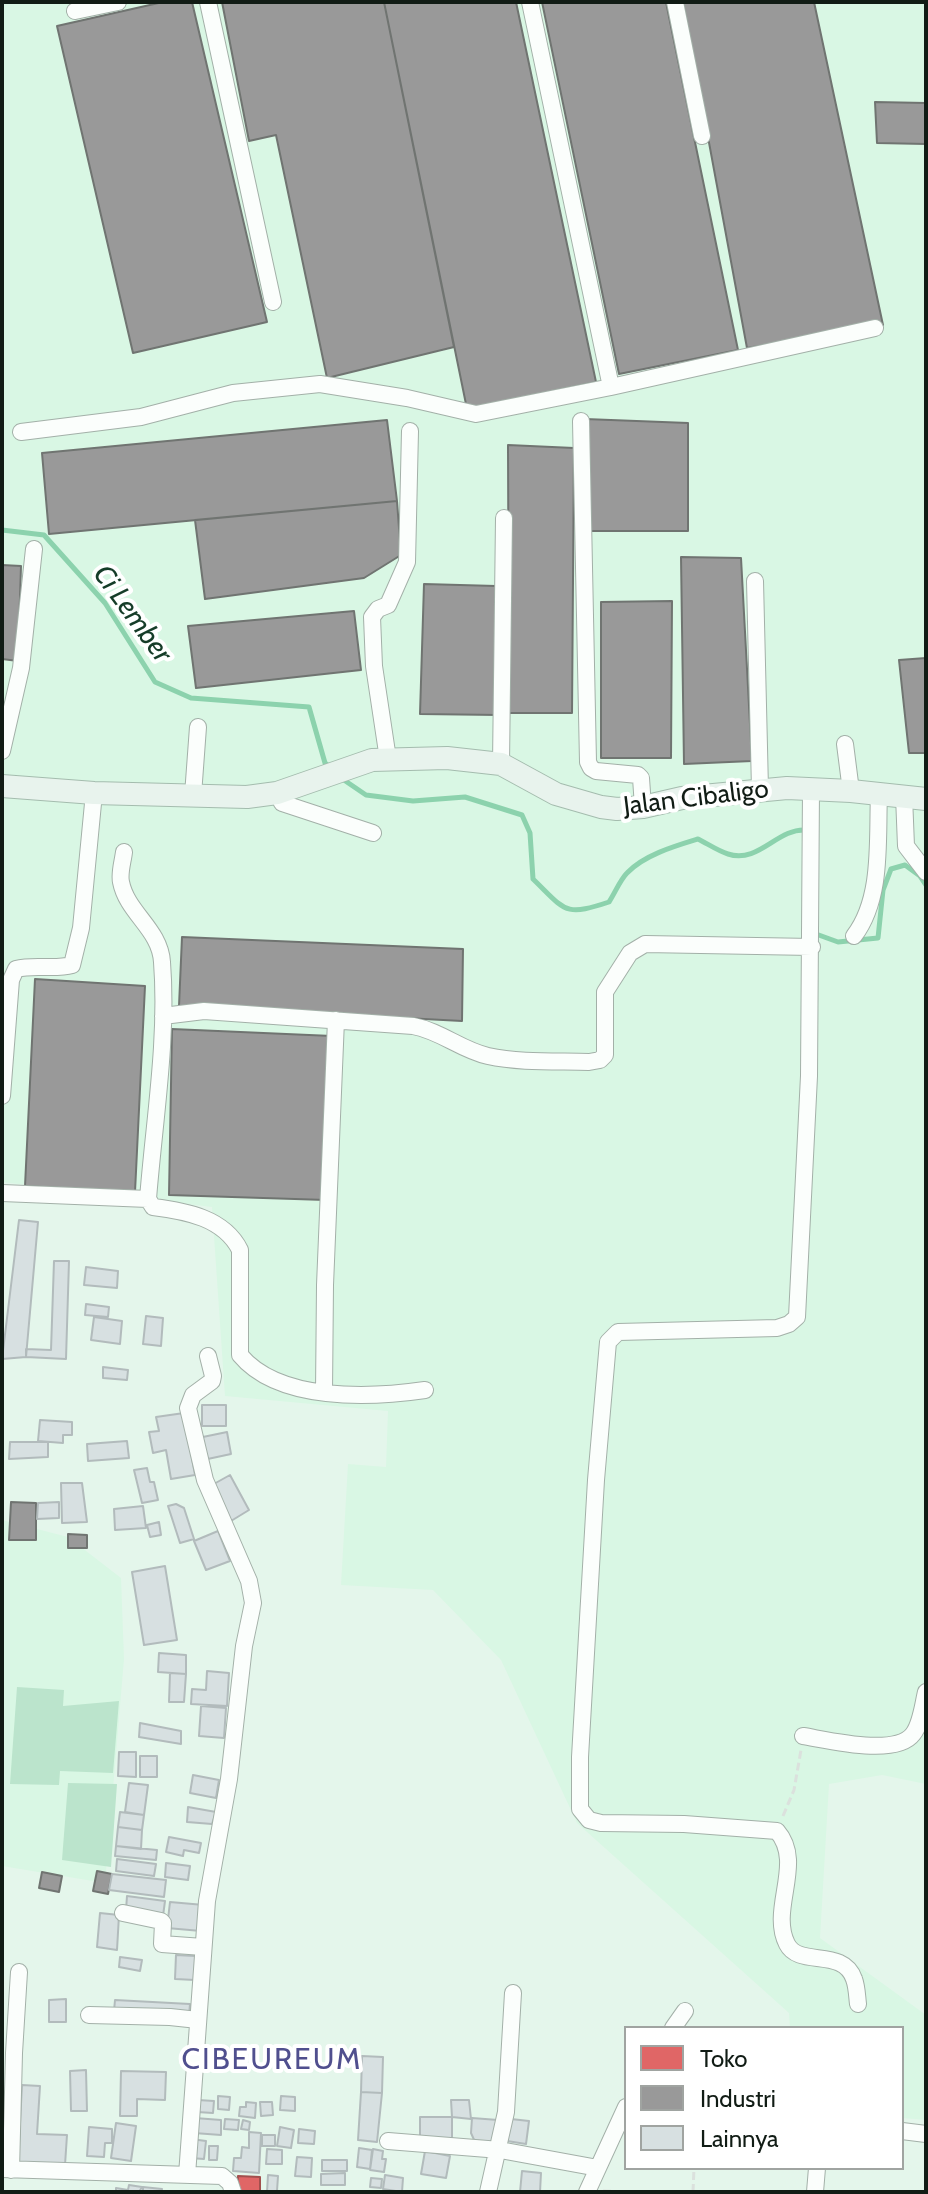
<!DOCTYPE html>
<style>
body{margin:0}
#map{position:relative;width:928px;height:2194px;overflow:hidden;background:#e4f6eb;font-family:Cabin,sans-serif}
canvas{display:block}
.frame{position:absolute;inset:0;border:4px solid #111c15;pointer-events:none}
.legend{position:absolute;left:624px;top:2026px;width:280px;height:144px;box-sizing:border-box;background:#fff;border:2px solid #a0a4a1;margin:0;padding:10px 14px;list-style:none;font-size:24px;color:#111c15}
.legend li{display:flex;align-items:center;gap:16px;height:40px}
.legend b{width:40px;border:2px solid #a0a4a1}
</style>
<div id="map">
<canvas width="928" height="2194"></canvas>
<div class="frame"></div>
<ul class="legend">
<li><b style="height:22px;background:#e06666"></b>Toko</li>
<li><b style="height:22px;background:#999"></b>Industri</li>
<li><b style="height:22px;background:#d7e0e1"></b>Lainnya</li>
</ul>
</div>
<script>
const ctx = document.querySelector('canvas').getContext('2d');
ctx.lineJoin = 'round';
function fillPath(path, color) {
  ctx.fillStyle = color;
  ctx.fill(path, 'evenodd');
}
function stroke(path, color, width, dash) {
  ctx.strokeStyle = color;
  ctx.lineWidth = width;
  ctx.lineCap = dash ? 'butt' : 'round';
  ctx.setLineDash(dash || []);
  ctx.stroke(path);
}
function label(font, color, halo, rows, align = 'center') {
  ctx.font = font + ' Cabin,sans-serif';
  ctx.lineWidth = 8;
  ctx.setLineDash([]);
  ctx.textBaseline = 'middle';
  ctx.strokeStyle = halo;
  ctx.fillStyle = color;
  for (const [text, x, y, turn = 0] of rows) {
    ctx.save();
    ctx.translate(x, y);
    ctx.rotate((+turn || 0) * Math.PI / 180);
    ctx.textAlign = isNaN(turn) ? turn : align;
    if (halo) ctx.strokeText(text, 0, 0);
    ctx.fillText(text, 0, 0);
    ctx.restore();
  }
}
fillPath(new Path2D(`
 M2 2H926V1784L882 1775 829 1784 820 1938 926 2015V2120L902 2118V2028H790L789 2013 577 1823 501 1660 433 1590 341 1585 348 1464 386 1467 388 1411 225 1396 212 1207 2 1182Z
 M2 1520 68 1537 121 1578 124 1659 105 1883 2 1866Z`), '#d9f7e4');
fillPath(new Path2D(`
 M17 1687 64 1690 63 1706 119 1701 113 1773 60 1771 59 1785 10 1784Z
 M68 1783 117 1784 111 1867 62 1860Z`), '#bbe4cc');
const shops = new Path2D(`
 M238 2176 260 2177V2192H237Z`);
fillPath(shops, '#e06666');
stroke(shops, '#a2504e', 2);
const industry = new Path2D(`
 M163 2H192L267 322 133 353 57 26Z
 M222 2H384L454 347 327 378 276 135 249 141Z
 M384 2H516L596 382 467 409Z
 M542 2H666L738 350 619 374Z
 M683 2H814L883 325 747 348Z
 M875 102 926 103V144L877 143Z
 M585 419 688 423V531H586Z
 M387 420 397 501 49 534 42 453Z
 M508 445 574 448 572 713H509Z
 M397 501 401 555 364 578 205 599 195 520Z
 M681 557 741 558 752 761 684 764Z
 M2 565 21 566 18 661 2 659Z
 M424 584 496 586 499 715 420 714Z
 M672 601 671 758H601V602Z
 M354 611 361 670 196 688 188 626Z
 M926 658V753H909L899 660Z
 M182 937 463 949 462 1021 179 1006Z
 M35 979 145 986 135 1192 25 1186Z
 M172 1029 332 1036 326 1200 169 1195Z
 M11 1502 36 1503V1540H9Z
 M68 1534 87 1535V1548H68Z
 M97 1871 112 1874 108 1894 93 1891Z
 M42 1872 62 1876 59 1892 39 1888Z`);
fillPath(industry, '#999');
stroke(industry, '#707471', 2);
stroke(new Path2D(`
 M2 530 44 535 105 603 155 682 191 698 309 707 325 763 331 768
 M341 778 366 795 413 801 465 797 522 815 530 833 533 879C566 911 564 917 609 902 615 893 620 880 627 873 644 855 675 846 698 839 708 844 718 851 728 854 759 864 777 828 806 830
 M816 934 838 942 878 938 883 890 891 869 905 865 920 876 926 885`), '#8cd2ad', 5);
const building = new Path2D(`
 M19 1220 38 1222 26 1357 2 1359Z
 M54 1261H69L66 1359 26 1357V1349L51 1350Z
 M86 1267 118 1271 117 1288 84 1285Z
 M86 1304 109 1307 108 1317 85 1315Z
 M146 1316 163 1318 161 1346 143 1344Z
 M94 1317 122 1321 120 1344 91 1340Z
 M103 1367 128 1370 127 1380 103 1378Z
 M202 1405H226V1426H202Z
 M184 1413 195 1475 171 1479 166 1450 153 1453 149 1432 159 1431 156 1417Z
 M40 1420 72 1422V1435H63V1443L38 1441Z
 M227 1432 231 1454 203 1460 198 1438Z
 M127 1441 129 1458 88 1461 87 1444Z
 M10 1442H48V1457L9 1459Z
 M147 1468 150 1482H154L158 1500 142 1503 134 1470Z
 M230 1475 249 1510 231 1521 212 1485Z
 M61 1483H82L87 1522 62 1523Z
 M59 1502V1518L37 1519 38 1503Z
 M176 1504 184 1508 194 1539 180 1543 168 1506Z
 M143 1506 146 1528 115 1530 114 1509Z
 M159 1522 161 1535 150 1537 147 1525Z
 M218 1531 230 1561 206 1570 194 1541Z
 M165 1566 177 1640 144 1645 132 1572Z
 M159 1653 186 1655V1674L158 1672Z
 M207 1671 229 1673 227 1706 191 1704 192 1689 206 1690Z
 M170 1673 186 1674 184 1702H169Z
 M201 1706 226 1708 224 1738 199 1736Z
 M140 1723 181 1731V1744L139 1737Z
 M119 1752H136V1777L118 1776Z
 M140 1756H157V1777H140Z
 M193 1775 219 1780 216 1798 190 1793Z
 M129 1783 148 1785 144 1815 125 1812Z
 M188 1807 216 1812 212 1824 187 1822Z
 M120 1812 144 1815 142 1830 118 1827Z
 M118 1827 142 1830 141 1849 116 1846Z
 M169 1837 201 1843 199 1853 184 1850 183 1856 166 1852Z
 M116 1846 157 1850 156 1860 115 1856Z
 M117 1859 156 1864 154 1876 116 1871Z
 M166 1863 190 1866 188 1880 165 1877Z
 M112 1874 166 1880 164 1897 109 1890Z
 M127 1896 165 1901 163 1916 126 1910Z
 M170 1902 204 1905 201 1931 167 1928Z
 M100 1913 119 1915 117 1950 97 1947Z
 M176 1955 195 1956V1980L175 1979Z
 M120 1957 142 1960 140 1971 119 1967Z
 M66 1999V2022H49V2000Z
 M115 2000 190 2004 189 2016 114 2011Z
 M362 2056 383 2057 382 2093 361 2092Z
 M86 2070 87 2111H71L70 2071Z
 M121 2071 166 2072 165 2100 137 2099V2116H120Z
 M22 2085 40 2086 37 2134 67 2135 65 2165 18 2162Z
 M361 2092 382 2093 377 2142 358 2140Z
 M218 2096 230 2097 229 2110 218 2109Z
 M281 2096 295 2097V2111L280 2110Z
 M198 2100 214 2101 213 2113 197 2112Z
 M451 2100H469L471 2119 452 2117Z
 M246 2102 256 2103 255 2118 239 2116 240 2107H246Z
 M260 2102H272L273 2115 261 2116Z
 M420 2117H452V2143H420Z
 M195 2118 221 2120V2135L194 2133Z
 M472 2118 498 2120 496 2144 475 2142 471 2133Z
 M225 2119 239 2120 238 2130 224 2129Z
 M511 2119 529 2121 526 2144 507 2141Z
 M243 2120 250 2122 249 2130 241 2129Z
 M116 2123 136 2126 131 2161 111 2158Z
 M89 2127 112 2129V2143H105L104 2157 87 2156Z
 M280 2127 294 2130 291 2148 277 2146Z
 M299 2129 315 2131 314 2144 298 2143Z
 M249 2132 261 2133 259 2173 233 2171 234 2158H241L242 2147 249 2148Z
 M262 2135H275V2146H262Z
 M191 2139 206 2141 204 2159 190 2158Z
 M209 2146H218L217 2160H209Z
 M359 2148 372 2150 370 2169 357 2167Z
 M267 2149 282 2150V2164H266Z
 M373 2149 383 2151 382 2159H386L384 2172 370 2170Z
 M425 2151 450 2156 446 2178 421 2174Z
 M297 2157 312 2158 311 2177 295 2176Z
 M322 2160H347V2171H322Z
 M522 2171 541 2173 540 2192H520Z
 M345 2173V2185H321V2174Z
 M268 2175 278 2176 277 2191 282 2192H267Z
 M385 2175 403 2178 402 2192 383 2189Z
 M371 2178 382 2179 381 2188 370 2187Z
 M129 2185 142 2187 139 2192H116V2188L128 2190Z
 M143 2187 162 2189 161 2192H143Z`);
fillPath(building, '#d7e0e1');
stroke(building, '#b2bbbc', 2);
const minor = new Path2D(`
 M208 2 273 302
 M530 2 611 387
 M675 2 702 136
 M75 11 118 2
 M581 421 588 762 591 768 596 771 638 775 641 778 643 807
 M21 432 141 417 233 393 320 384 407 398 476 414 611 387 875 328
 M755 581 760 789
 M845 744 851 791
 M2 751 21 668 34 549
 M388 759 374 666 372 617 378 609 388 605 407 562 410 431
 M501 764 504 518
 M811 789 809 1076 797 1317 789 1324 777 1328 618 1332 608 1342 596 1480 580 1757V1809L589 1820 601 1823 684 1824 777 1831C805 1863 769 1909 787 1944 799 1968 843 1947 854 1979 857 1987 857 1996 858 2004
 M277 793 282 803 373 833
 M193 795 198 727
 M904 796 906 846 926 872
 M124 852C123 861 119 873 121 882 127 913 160 929 162 962 168 1039 154 1122 148 1199L153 1207C186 1211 224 1218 240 1250V1355C279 1402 370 1398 425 1390
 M854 936C883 898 877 840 879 794
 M163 1016 204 1011 413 1026C441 1031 461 1050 488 1056 520 1063 557 1061 589 1062L600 1060 605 1055V992L630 953 645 944 812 947
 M2 1096 11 980 16 969C35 964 54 970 72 965L81 928 94 793
 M2 1193 148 1199
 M324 1392 325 1285 336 1020
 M803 1736C828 1740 896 1757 913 1734 921 1724 923 1704 926 1692
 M123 1913 161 1921 163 1923 162 1944 203 1947
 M89 2015 170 2017 198 2020
 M673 2028 685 2011
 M902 2131 926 2134
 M388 2141 500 2150 598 2168
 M2 2169 222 2176 230 2183 233 2192
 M11 2170 14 2053 19 1972
 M187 2175 207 1901 229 1779 244 1646 253 1603 249 1581 205 1480 188 1408 193 1395 212 1381 213 1376 208 1356
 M488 2192 506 2112 513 1993
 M587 2192 626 2107
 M815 2192 817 2168`);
const major = new Path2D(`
 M2 786 94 793 247 797 277 793 372 760 447 758 501 764 556 794 601 807 617 809 643 807 682 798 787 788 851 791 926 799`);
stroke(minor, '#a3b0a8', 18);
stroke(major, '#a4bcae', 24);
stroke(new Path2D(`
 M783 1816 794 1790 801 1750
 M603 2191 627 2192
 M693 2192 694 2168`), '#dbe1dd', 3, [8, 4]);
stroke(minor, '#fbfefc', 16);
stroke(major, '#e8f3ed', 22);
label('26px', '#111c15', '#fff', [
 ["Jalan Cibaligo",696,798,-7]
]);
label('italic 28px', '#153c28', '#fff', [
 ["Ci Lember",132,614,54]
]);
ctx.letterSpacing = '2px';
label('30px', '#504f8e', '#fff', [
 ["CIBEUREUM",272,2060]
]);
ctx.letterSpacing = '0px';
</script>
